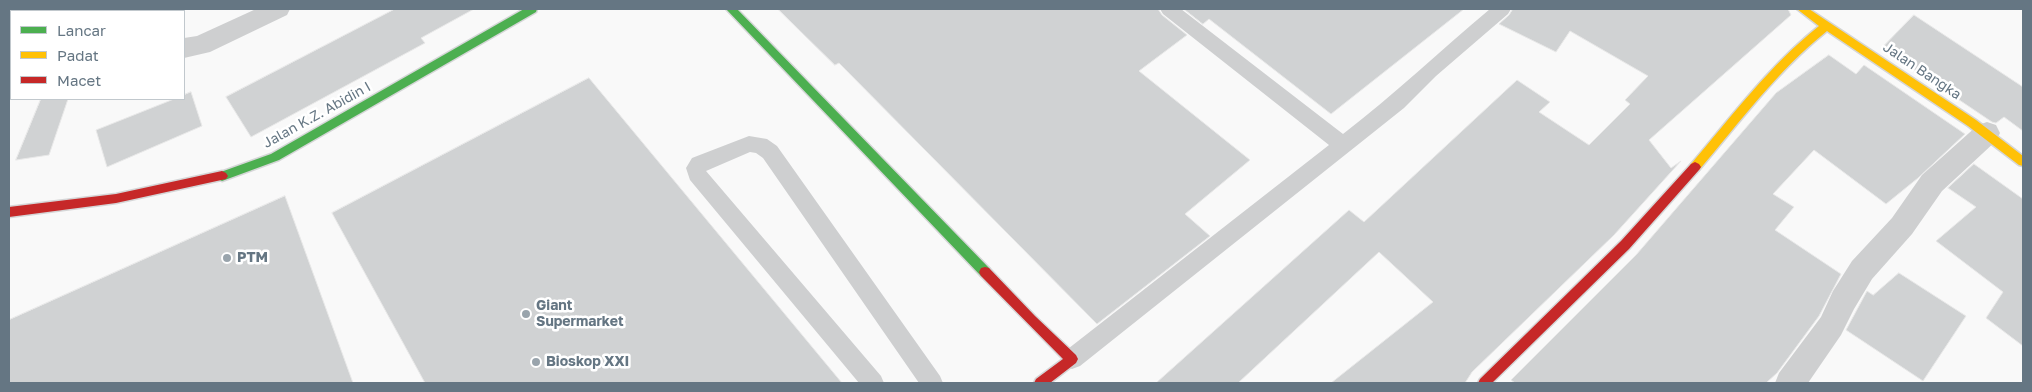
<!DOCTYPE html>
<style>
body{margin:0}
#map{position:relative;width:2032px;height:392px;overflow:hidden;background:#f9f9f9;font-family:"Golos Text",sans-serif}
canvas{display:block}
.frame{position:absolute;inset:0;border:10px solid #657683;pointer-events:none}
.legend{position:absolute;left:10px;top:10px;width:175px;height:90px;box-sizing:border-box;background:#fff;border:1px solid #c1c8cd;margin:0;padding:6px 9px;list-style:none;font-size:15px;color:#657683}
.legend li{display:flex;align-items:center;gap:10px;height:25px}
.legend b{width:25px;border:1px solid #c1c8cd}
</style>
<div id="map">
<canvas width="2032" height="392"></canvas>
<div class="frame"></div>
<ul class="legend">
<li><b style="height:6px;background:#4caf50"></b>Lancar</li>
<li><b style="height:6px;background:#ffc107"></b>Padat</li>
<li><b style="height:6px;background:#c62828"></b>Macet</li>
</ul>
</div>
<script>
const ctx = document.querySelector('canvas').getContext('2d');
ctx.lineJoin = 'round';
function fillPath(path, color) {
  ctx.fillStyle = color;
  ctx.fill(path, 'evenodd');
}
function stroke(path, color, width, dash) {
  ctx.strokeStyle = color;
  ctx.lineWidth = width;
  ctx.lineCap = dash ? 'butt' : 'round';
  ctx.setLineDash(dash || []);
  ctx.stroke(path);
}
function label(font, color, halo, rows, align = 'center') {
  ctx.font = font + ' "Golos Text",sans-serif';
  ctx.lineWidth = 5;
  ctx.setLineDash([]);
  ctx.textBaseline = 'middle';
  ctx.strokeStyle = halo;
  ctx.fillStyle = color;
  for (const [text, x, y, turn = 0] of rows) {
    ctx.save();
    ctx.translate(x, y);
    ctx.rotate((+turn || 0) * Math.PI / 180);
    ctx.textAlign = isNaN(turn) ? turn : align;
    if (halo) ctx.strokeText(text, 0, 0);
    ctx.fillText(text, 0, 0);
    ctx.restore();
  }
}
const building = new Path2D(`
 M395 9H474L421 38 425 43 251 137 226 97Z
 M778 9H1158L1162 15 1187 35 1139 71 1250 160 1185 214 1210 236 1097 324 839 63 835 65Z
 M1184 9H1464L1331 114 1209 19 1203 24Z
 M1513 9H1788L1791 15 1649 140 1671 168 1681 161 1614 235 1472 372 1465 383H1331L1433 302 1379 252 1238 383H1156L1349 210 1364 222 1517 80 1550 102 1539 112 1589 145 1630 104 1625 100 1648 76 1570 31 1556 52 1499 24 1509 15Z
 M1914 15 2023 87V131L2004 117 1996 123 1992 122 1882 48Z
 M1829 55 1856 74 1864 65 1965 134 1918 178 1886 204 1814 150 1773 194 1794 207 1775 230 1841 274 1819 316 1777 373 1766 383H1515L1511 380 1636 255 1776 93Z
 M589 78 842 383H425L332 213Z
 M191 92 202 126 107 167 96 130 174 99H184V95Z
 M41 99H68L49 155 16 160Z
 M1974 164 2023 199V346L1986 318 2003 292 1936 241 1976 207 1948 188Z
 M285 196 353 383H9V320Z
 M1899 273 1966 316 1923 381 1846 330 1867 291 1873 295Z`);
fillPath(building, '#d0d2d3');
stroke(building, '#e8e8e8', 1);
const fast = new Path2D(`
 M524 9H537L536 12 279 160 222 181 218 179 216 176 218 173 271 154Z
 M726 9H737L989 268 991 272 989 276 985 277 981 276Z`);
const slow = new Path2D(`
 M1797 9H1809L1976 120 2023 156V166L2019 165 1968 126 1827 31C1777 71 1740 122 1699 170H1691L1689 167 1691 164C1732 116 1770 65 1819 26Z`);
const jam = new Path2D(`
 M1695 162 1699 164 1701 167 1699 170 1629 249 1492 383H1478L1480 379 1621 241 1691 164Z
 M222 171 226 173 228 176 226 179 116 203 9 217V207L116 194Z
 M985 267 989 268 1035 316 1076 355 1078 359 1076 363 1050 383H1034L1036 379 1063 359 981 276 979 272 981 268Z`);
stroke(fast, '#d5d6d7', 3);
stroke(slow, '#d5d6d7', 3);
stroke(jam, '#d5d6d7', 3);
fillPath(new Path2D(`
 M1160 9H1181L1343 134C1394 95 1441 50 1490 9H1511L1508 14 1436 76 1404 108 1080 366 1072 369 1064 366 1061 359 1064 352 1329 145 1163 14Z
 M749 136 767 139 777 146 940 376 943 383H919L763 158 756 153 750 152 706 171 881 376 884 383H859L690 180 686 168 692 158Z`), '#cecfd0');
fillPath(new Path2D(`
 M158 9H182V11H158Z
 M256 9H290L287 15 210 52 184 58V38L197 36Z
 M1987 122 1996 125 2000 133 1996 141 1942 191 1912 234 1872 279 1854 309 1841 335 1808 383H1775L1779 373 1821 317 1833 291 1852 261 1892 218 1922 175 1978 125Z`), '#cecfd0');
fillPath(fast, '#4caf50');
fillPath(slow, '#ffc107');
fillPath(jam, '#c62828');
for (const [x, y, r, color] of [
 [227,258,5,"#99a4ac"],
 [526,314,5,"#99a4ac"],
 [536,362,5,"#99a4ac"]
]) {
  const dot = new Path2D();
  dot.arc(x, y, r, 0, 2 * Math.PI);
  ctx.fillStyle = color;
  ctx.fill(dot);
  stroke(dot, '#fff', 2);
}
label('14px', '#657683', '#fff', [
 ["Jalan Bangka",1922,71,34],
 ["Jalan K.Z. Abidin I",317,115,-29]
]);
label('bold 14px', '#657683', '#fff', [
 ["PTM",237,258],
 ["Giant",536,306],
 ["Supermarket",536,322],
 ["Bioskop XXI",546,362]
], 'left');
</script>
